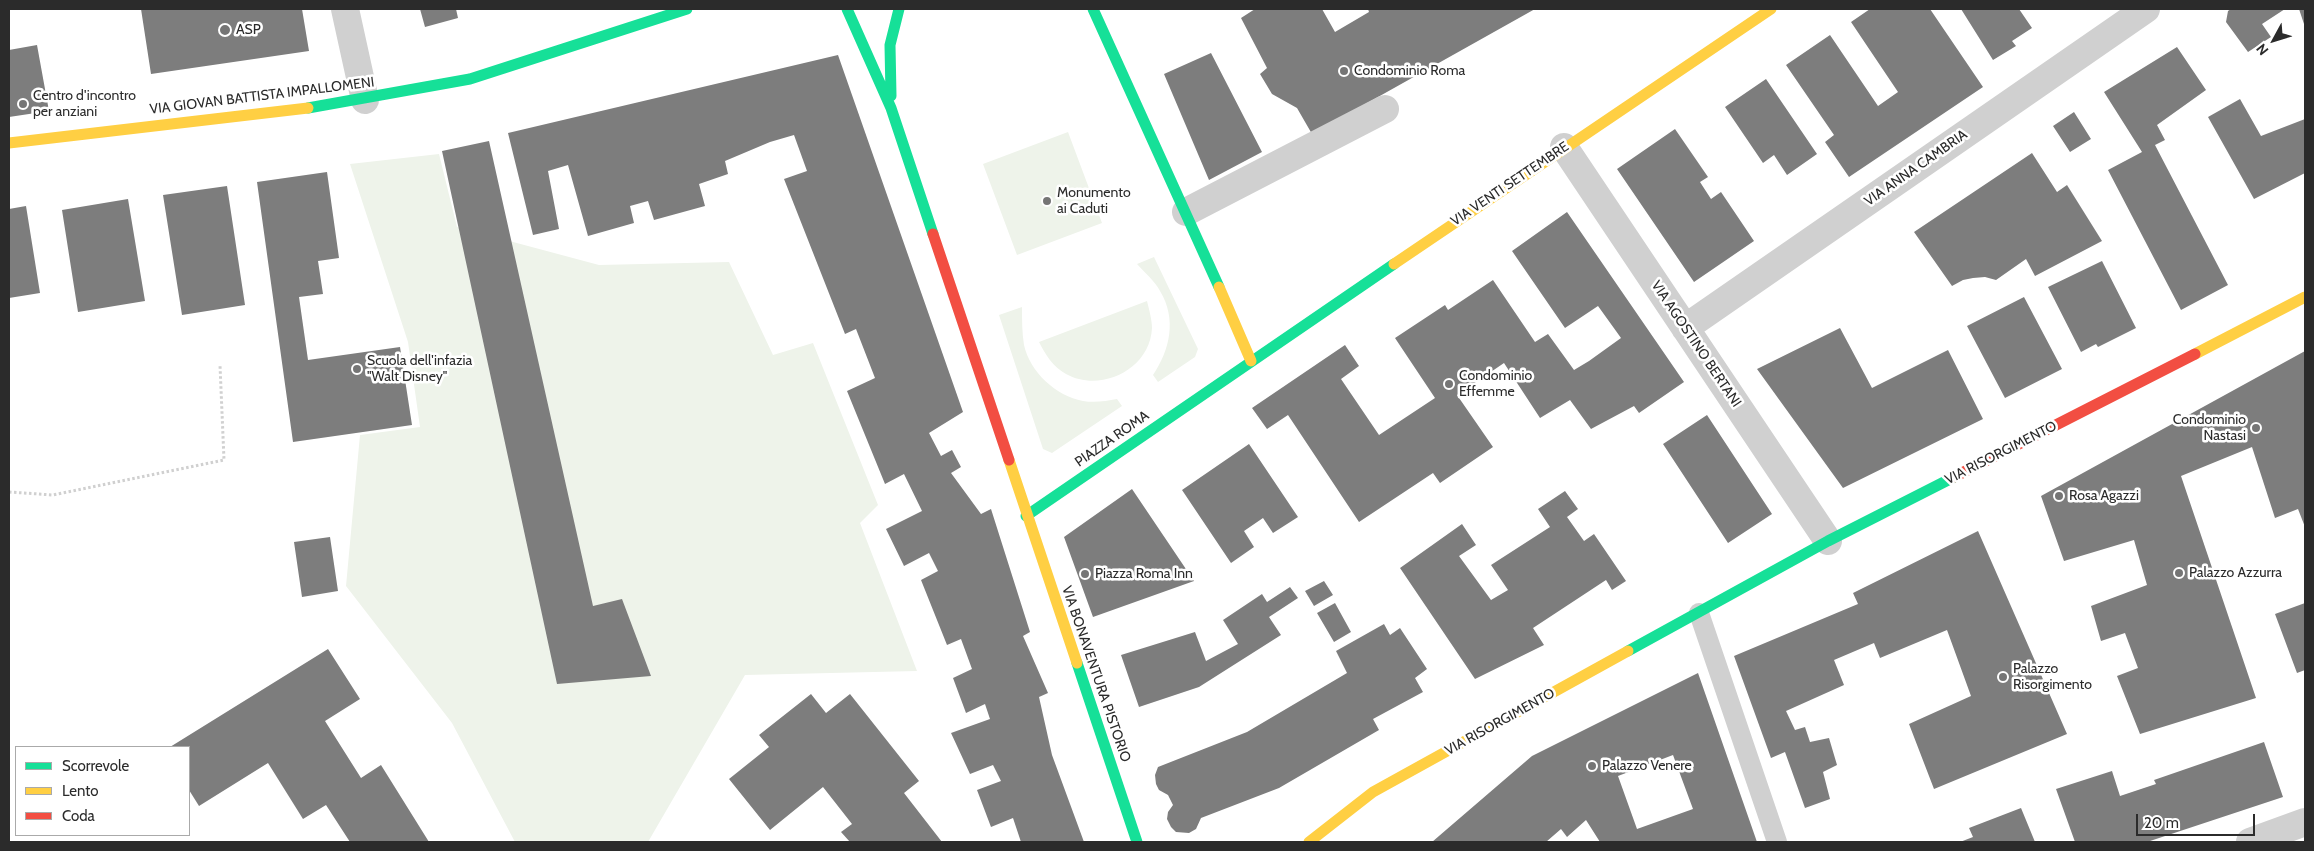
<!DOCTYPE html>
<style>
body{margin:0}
#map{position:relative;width:2314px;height:851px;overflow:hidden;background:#fff;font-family:Cabin,sans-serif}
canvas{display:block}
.frame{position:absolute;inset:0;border:10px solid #2b2b2b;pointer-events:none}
.legend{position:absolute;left:15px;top:746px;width:175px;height:90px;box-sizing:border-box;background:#fff;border:1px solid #aaa;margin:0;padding:6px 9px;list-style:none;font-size:15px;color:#2b2b2b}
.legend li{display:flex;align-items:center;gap:10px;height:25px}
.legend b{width:25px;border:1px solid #aaa}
.north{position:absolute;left:2249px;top:15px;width:50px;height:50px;-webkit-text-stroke:4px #fff;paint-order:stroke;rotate:231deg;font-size:14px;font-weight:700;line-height:20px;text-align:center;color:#2b2b2b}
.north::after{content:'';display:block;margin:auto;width:18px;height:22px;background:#2b2b2b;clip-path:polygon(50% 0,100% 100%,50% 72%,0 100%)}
.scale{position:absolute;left:2136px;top:814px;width:119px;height:22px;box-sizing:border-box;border:2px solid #2b2b2b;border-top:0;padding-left:6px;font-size:15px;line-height:18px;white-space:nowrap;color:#2b2b2b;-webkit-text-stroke:4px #fff;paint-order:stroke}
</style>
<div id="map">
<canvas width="2314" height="851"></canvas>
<div class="frame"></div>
<ul class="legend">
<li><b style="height:6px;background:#16e098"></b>Scorrevole</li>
<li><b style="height:6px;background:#ffcf43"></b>Lento</li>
<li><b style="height:6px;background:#f24e42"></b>Coda</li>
</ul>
<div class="north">N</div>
<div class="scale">20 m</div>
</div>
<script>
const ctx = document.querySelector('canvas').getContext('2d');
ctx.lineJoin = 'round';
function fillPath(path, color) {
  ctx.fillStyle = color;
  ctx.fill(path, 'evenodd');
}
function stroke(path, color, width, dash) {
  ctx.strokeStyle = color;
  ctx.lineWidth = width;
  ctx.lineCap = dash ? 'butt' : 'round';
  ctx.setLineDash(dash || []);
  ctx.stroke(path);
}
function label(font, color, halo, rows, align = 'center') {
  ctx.font = font + ' Cabin,sans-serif';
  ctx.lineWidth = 5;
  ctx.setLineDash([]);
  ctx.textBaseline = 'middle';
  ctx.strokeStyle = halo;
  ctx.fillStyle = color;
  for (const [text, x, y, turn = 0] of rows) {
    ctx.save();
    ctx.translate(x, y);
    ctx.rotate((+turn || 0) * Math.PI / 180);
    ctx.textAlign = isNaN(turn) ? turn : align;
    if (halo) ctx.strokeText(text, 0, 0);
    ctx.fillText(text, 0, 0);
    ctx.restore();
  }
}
fillPath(new Path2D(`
 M1068 132 1102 223 1017 255 983 164Z
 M439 154 457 227 599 265 729 262 773 355 813 343 878 505 860 523 917 671 745 675 648 842H515L452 723 346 586 360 435 420 427 408 342 350 164Z
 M1154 257 1198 349 1195 357 1158 382 1153 375C1170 350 1177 319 1160 291 1155 281 1144 272 1137 264Z
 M1147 301C1149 309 1152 320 1152 328 1150 370 1100 393 1066 374 1053 367 1045 354 1039 342Z
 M1022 307C1022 320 1022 333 1024 345 1030 372 1056 396 1083 401 1095 403 1106 401 1117 399L1122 406 1052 453 1043 449 999 315Z`), '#eef3ea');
fillPath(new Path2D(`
 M141 9H302L309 51 151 74Z
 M420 9H456L458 18 425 27Z
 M1255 9H1322L1335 32 1369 12 1368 9H1535L1312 134 1297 108 1272 94 1260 74 1267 68 1241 18Z
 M1870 9H1930L1983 87 1849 177 1825 142 1834 135 1786 65 1830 35 1878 106 1898 92 1851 22Z
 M1961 9H2019L2032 28 2012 41 2016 46 1993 60Z
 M2231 9H2285L2262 24 2271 37 2248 52 2226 22 2228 11Z
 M2299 9H2305V27Z
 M37 45 49 111 9 117V50Z
 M2177 47 2206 90 2157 125 2165 140 2155 145 2228 285 2181 310 2108 170 2142 152 2104 92Z
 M1211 53 1262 152 1209 180 1164 74Z
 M838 55 963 412 929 433 941 456 952 450 961 467 951 473 981 514 991 509 1030 632 1023 636 1048 693 1039 697 1052 755 1084 842H1021L1013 818 991 827 977 790 1001 781 993 765 970 774 951 733 990 719 985 704 966 713 953 678 972 669 961 639 947 645 921 580 938 571 929 553 904 566 886 529 922 511 904 474 885 484 847 391 875 378 856 329 845 334 784 179 807 171 794 135 770 142 725 161 728 174 699 184 705 206 654 220 648 201 630 206 634 223 588 236 568 165 548 171 559 229 533 235 508 133Z
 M1766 79 1817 154 1787 175 1774 155 1763 163 1725 107Z
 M2240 99 2261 136 2305 119V173L2254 199 2208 117Z
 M2074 112 2091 139 2070 152 2053 126Z
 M1675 129 1708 177 1700 182 1711 199 1721 192 1754 241 1694 282 1617 169Z
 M489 141 593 606 622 599 651 676 557 684 442 151Z
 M2032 153 2057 192 2067 185 2102 241 2035 276 2026 259 1996 280 1985 277 1973 278 1963 280 1952 286 1914 232Z
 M327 172 339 258 318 261 323 294 299 297 308 360 400 347 412 425 293 442 257 182Z
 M227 186 245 305 182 315 163 195Z
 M128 199 145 301 78 312 62 210Z
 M26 206 40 293 9 298V209Z
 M1567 212 1684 382 1639 413 1634 406 1591 429 1570 400 1540 418 1504 363 1457 395 1493 447 1440 483 1433 473 1359 522 1288 415 1267 429 1252 408 1345 345 1359 366 1341 379 1379 435 1435 398 1395 338 1445 305 1448 310 1493 280 1535 342 1548 334 1574 370 1589 361 1621 338 1616 331 1598 306 1565 328 1512 251Z
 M2102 261 2136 328 2098 347 2096 344 2081 352 2048 287Z
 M2024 297 2062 369 2005 398 1967 326Z
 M1840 328 1872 388 1948 350 1983 419 1843 488 1757 369Z
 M2305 351V527L2298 509 2275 518 2252 447 2181 476 2256 698 2140 734 2117 676 2138 668 2125 633 2101 641 2091 606 2147 585 2134 540 2064 561 2041 496Z
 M1707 415 1772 514 1728 543 1663 444Z
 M1249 444 1298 517 1273 533 1263 518 1244 531 1254 547 1231 563 1182 490Z
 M1132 489 1194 581 1093 617 1064 537Z
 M1565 491 1578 509 1567 517 1584 541 1594 534 1626 581 1612 590 1606 580 1533 628 1544 645 1475 679 1400 568 1462 524 1476 545 1459 556 1491 600 1508 590 1491 565 1550 527 1538 509Z
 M1978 531 2067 734 1934 789 1909 724 1971 696 1947 630 1880 658 1874 643 1834 660 1844 685 1786 711 1795 730 1805 727 1810 742 1829 738 1837 765 1823 772 1830 799 1805 808 1785 752 1771 758 1734 656 1858 604 1853 593Z
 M330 537 338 591 302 597 294 542Z
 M1324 581 1333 595 1314 606 1305 591Z
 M1290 587 1298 598 1269 617 1281 635 1199 687 1139 707 1121 655 1195 632 1206 661 1238 644 1223 620 1262 594 1267 602Z
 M1335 603 1351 632 1334 642 1317 613Z
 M2305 603V670L2297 673 2275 614Z
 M1384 624 1390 635 1400 628 1427 669 1415 678 1423 692 1373 719 1379 730 1279 788 1201 818 1196 829 1189 833 1176 832 1171 827 1167 819 1168 812 1173 805 1168 795 1159 790 1156 784 1155 775 1158 767 1247 732 1347 673 1336 651Z
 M328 649 360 699 325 721 361 778 381 765 429 842H350L326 805 303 819 268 763 199 806 189 790V747H170Z
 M1698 673 1757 842H1600L1586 820 1567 837 1561 829 1546 842H1432L1532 756ZM1673 755 1693 809 1637 829 1618 776Z
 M811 694 826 713 850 694 919 781 904 793 942 842H850L841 832 852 824 823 787 770 830 729 779 769 747 759 735Z
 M2264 742 2283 797 2147 842H2075L2056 789 2112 771 2120 796 2156 784 2154 780Z
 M2021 808 2035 842H1960L1973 837 1969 828Z`), '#7d7d7d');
stroke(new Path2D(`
 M9 492 53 495 224 460 220 365`), '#d0d0d0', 3, [2.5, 2.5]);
stroke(new Path2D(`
 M1699 613 1777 842`), '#d0d0d0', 20);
stroke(new Path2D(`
 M345 9 365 100
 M1564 147 1828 541
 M1186 212 1385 109
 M1685 328 2146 9
 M2250 842 2305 822`), '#d0d0d0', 28);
stroke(new Path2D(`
 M847 9 891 108 933 234
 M1093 9 1219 287
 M891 96 890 45 899 9
 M308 108 470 79 687 9
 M1026 516 1394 264
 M1628 651 1828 541 1954 477
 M1077 663 1137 842`), '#16e098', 11);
stroke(new Path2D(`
 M9 143 308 108
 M1394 264 1771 9
 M1219 287 1251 361
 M2195 354 2305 297
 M1009 460 1077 663
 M1309 842 1373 792 1628 651`), '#ffcf43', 11);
stroke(new Path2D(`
 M933 234 1009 460
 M1954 477 2195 354`), '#f24e42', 11);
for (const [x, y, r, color] of [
 [225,30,6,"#757575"],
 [1344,71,5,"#757575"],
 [23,104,5,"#757575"],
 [1047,201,5,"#757575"],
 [357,369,5,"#757575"],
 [1449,384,5,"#757575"],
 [2256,428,5,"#757575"],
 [2059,496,5,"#757575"],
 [2179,573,5,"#757575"],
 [1085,574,5,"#757575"],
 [2003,677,5,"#757575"],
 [1592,766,5,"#757575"]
]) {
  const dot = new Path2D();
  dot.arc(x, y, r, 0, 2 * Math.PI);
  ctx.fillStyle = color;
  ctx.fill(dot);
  stroke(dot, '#fff', 2);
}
label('14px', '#2b2b2b', '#fff', [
 ["ASP",236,30],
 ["Condominio Roma",1354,71],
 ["Centro d'incontro",33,96],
 ["per anziani",33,112],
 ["Monumento",1057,193],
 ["ai Caduti",1057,209],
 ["Scuola dell'infazia",367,361],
 ["\"Walt Disney\"",367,377],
 ["Condominio",1459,376],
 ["Effemme",1459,392],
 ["Condominio",2246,420,"right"],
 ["Nastasi",2246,436,"right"],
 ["Rosa Agazzi",2069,496],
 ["Palazzo Azzurra",2189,573],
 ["Piazza Roma Inn",1095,574],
 ["Palazzo",2013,669],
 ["Risorgimento",2013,685],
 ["Palazzo Venere",1602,766]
], 'left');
label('14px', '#2b2b2b', '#fff', [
 ["VIA GIOVAN BATTISTA IMPALLOMENI",262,96,-7],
 ["VIA ANNA CAMBRIA",1916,168,-35],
 ["VIA VENTI SETTEMBRE",1510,184,-34],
 ["VIA AGOSTINO BERTANI",1696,344,56],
 ["PIAZZA ROMA",1112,439,-35],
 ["VIA RISORGIMENTO",2001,453,-27],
 ["VIA BONAVENTURA PISTORIO",1096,674,71],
 ["VIA RISORGIMENTO",1500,722,-29]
]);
</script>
